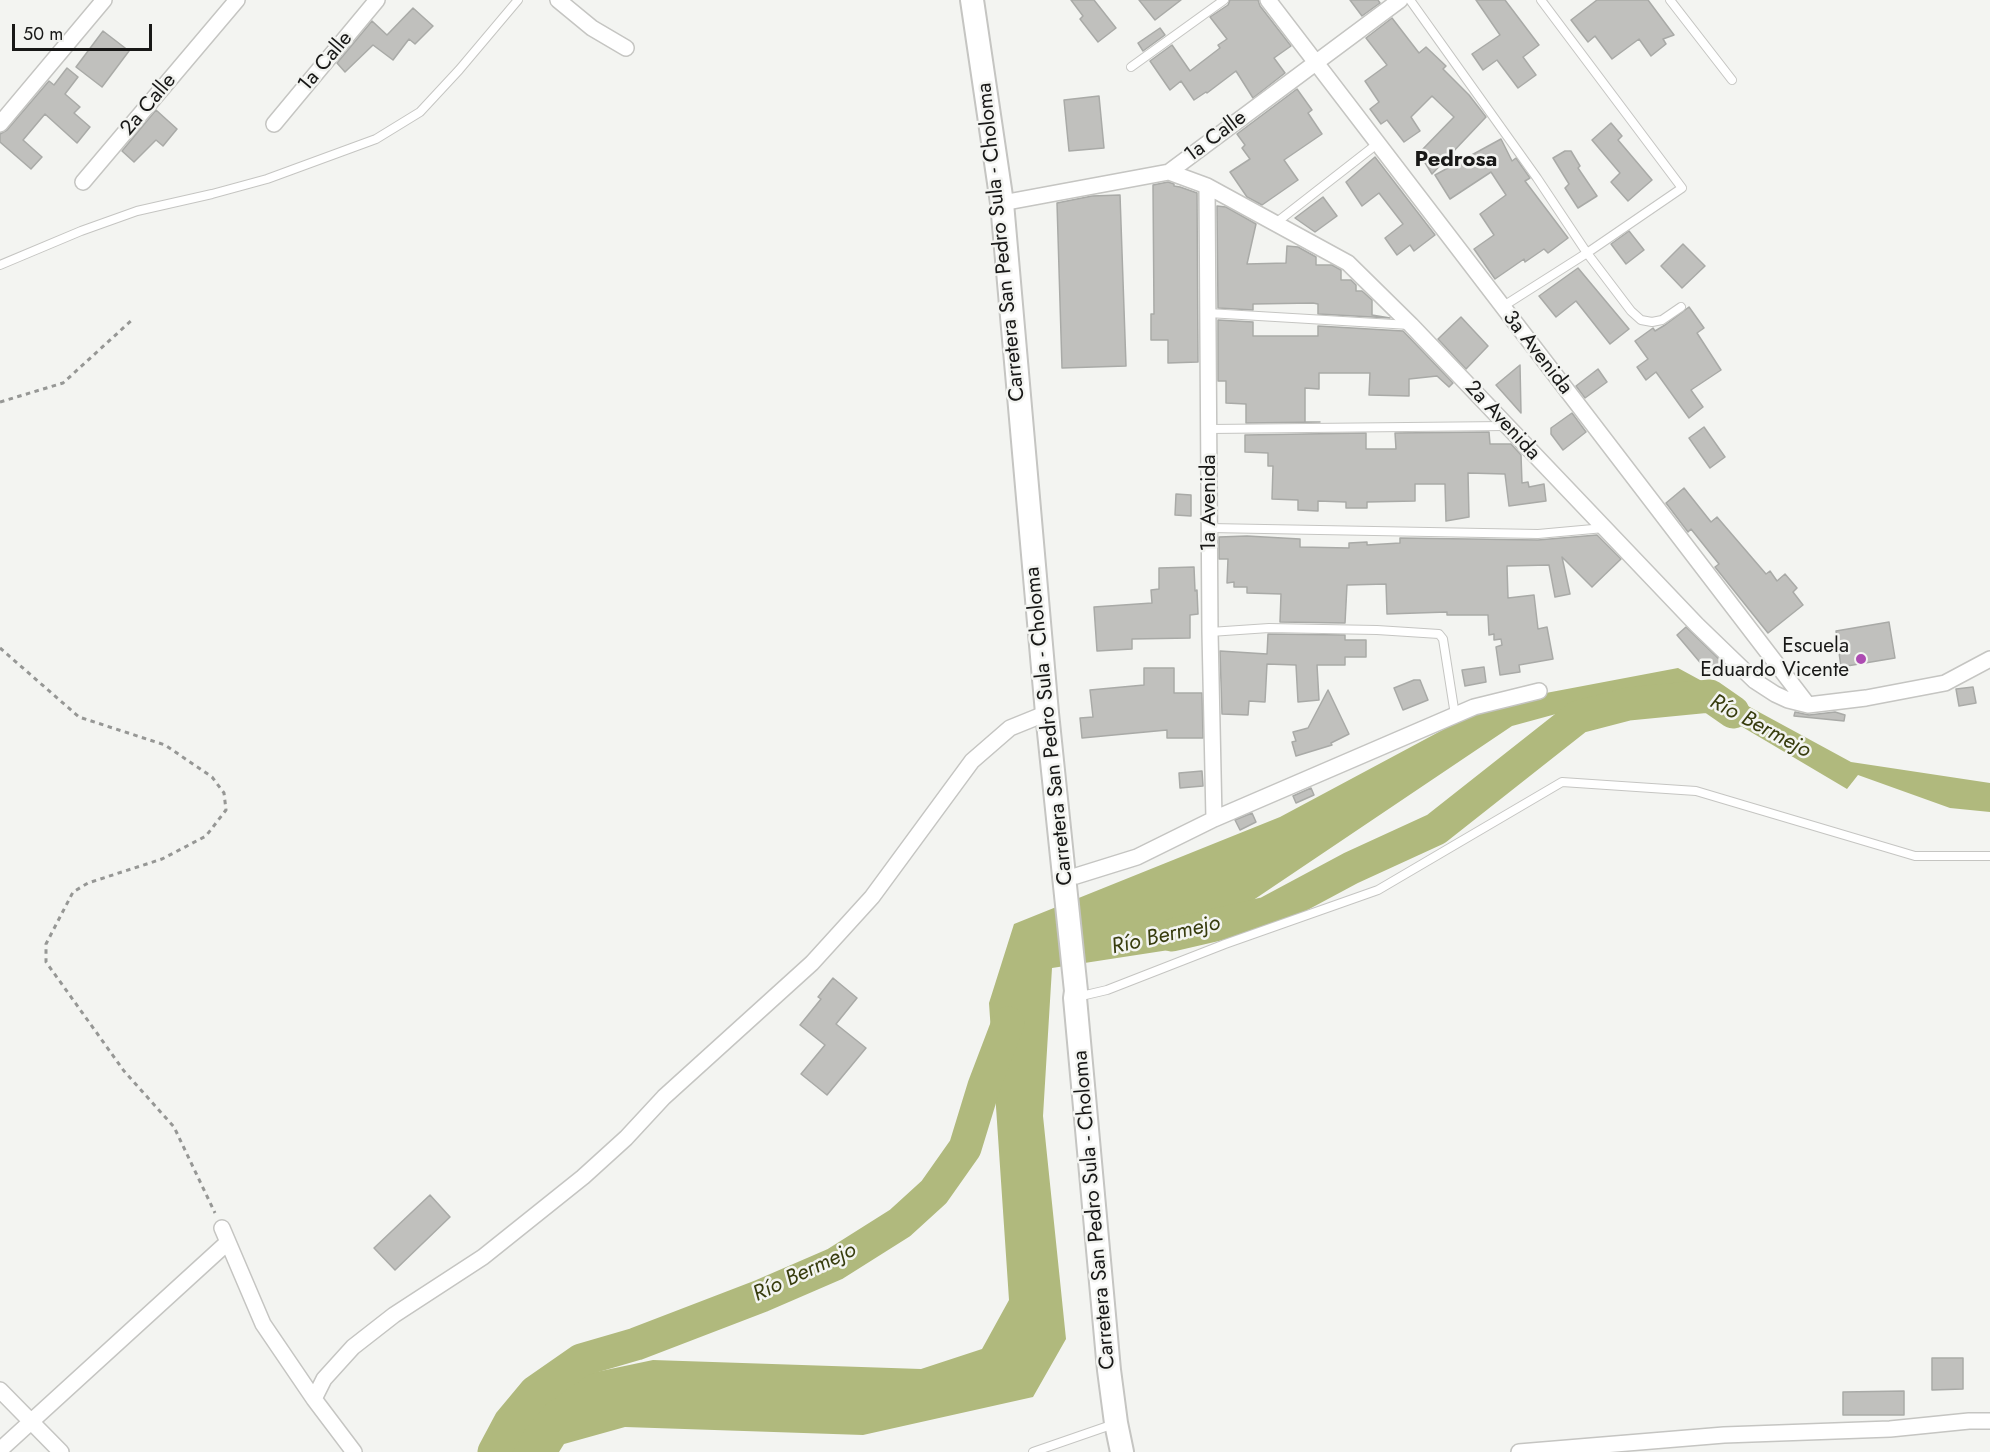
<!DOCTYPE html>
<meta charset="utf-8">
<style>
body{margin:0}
#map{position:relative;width:1990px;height:1452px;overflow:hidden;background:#f3f4f1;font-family:Jost,sans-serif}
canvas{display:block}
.scale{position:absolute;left:12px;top:24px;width:140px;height:27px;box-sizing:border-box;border:3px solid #181817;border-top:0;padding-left:8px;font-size:18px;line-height:21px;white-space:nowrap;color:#181817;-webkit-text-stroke:4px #f3f4f1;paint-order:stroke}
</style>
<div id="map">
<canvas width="1990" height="1452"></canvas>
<div class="scale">50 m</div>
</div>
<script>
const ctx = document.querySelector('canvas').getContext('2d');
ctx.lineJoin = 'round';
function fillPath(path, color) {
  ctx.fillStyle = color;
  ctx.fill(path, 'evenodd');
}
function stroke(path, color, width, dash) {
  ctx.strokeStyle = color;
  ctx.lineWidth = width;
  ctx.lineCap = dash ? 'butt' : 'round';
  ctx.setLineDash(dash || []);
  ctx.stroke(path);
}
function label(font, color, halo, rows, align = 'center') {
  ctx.font = font + ' Jost,sans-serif';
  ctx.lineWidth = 5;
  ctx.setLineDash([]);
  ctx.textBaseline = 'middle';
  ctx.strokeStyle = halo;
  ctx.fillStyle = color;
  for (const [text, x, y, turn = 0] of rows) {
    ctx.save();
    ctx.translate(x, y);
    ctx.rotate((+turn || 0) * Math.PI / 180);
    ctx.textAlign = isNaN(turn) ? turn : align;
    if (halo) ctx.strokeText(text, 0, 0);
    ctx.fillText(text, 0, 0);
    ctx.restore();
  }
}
fillPath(new Path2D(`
 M1678 668 1851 762 1990 783V812L1950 808 1858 775 1847 789 1685 693 1644 690 1512 726 1182 948 1052 968 1043 1116 1066 1339 1033 1397 863 1435 625 1427 564 1444 559 1452H483L491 1434 563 1379 653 1360 921 1369 982 1349 1009 1300 989 1003 1014 924 1280 817 1493 703Z`), '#b0b97d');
stroke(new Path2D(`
 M1172 935 1267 913 1351 868 1436 829 1578 717 1628 704 1710 696 1733 712
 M494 1452 510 1422 535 1392 581 1360 636 1344 761 1296 835 1264 900 1223 934 1192 965 1148 984 1086 1008 1023`), '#b0b97d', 33);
const building = new Path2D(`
 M1071 0H1094L1116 28 1098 42 1080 19 1083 16Z
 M1139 0H1181L1155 20Z
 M1230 0H1258L1260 6 1291 46 1274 58 1285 73 1253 98 1236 71 1207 93 1206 92 1194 100 1181 81 1170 90 1150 61 1172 45 1190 71 1220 48 1218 45 1227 39 1210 17 1228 5Z
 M1350 0H1378L1380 3 1362 16Z
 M1476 0H1505L1539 45 1523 57 1536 75 1518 88 1497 60 1483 70 1472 54 1500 35Z
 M1597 0H1648L1674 35 1663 39 1666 44 1651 56 1639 39 1612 59 1595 36 1588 42 1571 20Z
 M413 8 433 26 415 44 409 39 393 60 373 45 345 72 337 63 372 21 387 35Z
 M1392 18 1419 53 1426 47 1446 66 1443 69 1469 95 1486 117 1432 174 1419 153 1454 117 1432 96 1411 117 1420 131 1404 142 1387 120 1381 124 1370 109 1379 102 1365 81 1387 65 1366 38Z
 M1160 28 1165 35 1143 51 1138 43Z
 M103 31 129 51 102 87 76 67Z
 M67 68 78 77 65 94 80 107 74 113 90 127 77 143 45 114 23 140 42 157 31 169 0 142V134L7 130 49 81 54 85Z
 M1297 89 1312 110 1308 113 1322 134 1284 160 1298 180 1262 205 1247 197 1230 172 1250 159 1242 148 1245 145 1237 134Z
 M1099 96 1104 148 1069 151 1064 100Z
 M156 110 177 129 163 146 156 140 134 162 122 151Z
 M1611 123 1622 136 1618 140 1652 180 1628 201 1611 182 1620 173 1592 140Z
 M1501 139 1512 161 1516 158 1530 178 1525 181 1568 238 1548 253 1544 249 1525 262 1524 259 1495 279 1474 249 1494 235 1480 214 1506 195 1491 172 1450 199 1435 175Z
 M1565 151H1571L1580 166 1578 168 1597 196 1578 208 1565 188 1569 184 1553 158Z
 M1375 157 1435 235 1414 251 1410 245 1397 255 1385 238 1403 224 1379 193 1362 206 1346 182Z
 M1168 182 1174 184V186L1180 187 1197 193 1198 362 1168 363V340H1151V314H1154L1153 185Z
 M1120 195 1126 366 1062 368 1057 203 1092 196Z
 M1323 197 1337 216 1315 232 1295 218Z
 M1217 206 1226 207 1256 224 1247 264 1286 263 1287 246 1298 247 1316 257V265H1332L1341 270V280H1351L1356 285V291H1362L1372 300V315L1390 318 1318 314V304L1313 303 1253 304V310L1218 308Z
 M1629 231 1644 250 1626 264 1611 244Z
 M1683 244 1705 266 1682 288 1661 266Z
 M1578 268 1629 329 1610 344 1576 301 1556 317 1539 296Z
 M1689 307 1704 328 1697 333 1721 370 1691 390 1703 407 1689 418 1656 372 1646 380 1637 367 1648 359 1635 341 1653 328 1655 331 1665 325Z
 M1461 317 1488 346 1466 369 1438 339Z
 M1218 320 1253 322V336H1318V326L1403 331 1453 383 1449 387 1437 376 1409 379V396L1369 395 1370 373H1319V389L1305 388V422H1320L1246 423V404L1226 403V381H1218Z
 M1520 365 1521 413 1496 385Z
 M1598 369 1607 382 1585 398 1576 386Z
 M1572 413 1586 432 1563 450 1551 434V428Z
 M1704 427 1725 457 1710 468 1689 438Z
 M1489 432 1490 444H1511L1521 455 1522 483 1528 482 1529 487 1544 484 1546 501 1509 506 1505 474 1468 473 1469 517 1446 521 1445 484H1415V501L1367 502V508H1346V502L1318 501V511L1298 510V500L1272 499 1273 466H1268V453L1245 452V435L1366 433V449H1396L1395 433Z
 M1684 488 1711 522 1717 517 1766 574 1770 571 1777 581 1785 574 1797 588 1793 592 1803 605 1768 633 1715 567 1719 564 1691 529 1688 532 1666 503Z
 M1176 494 1191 495V516L1175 515Z
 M1597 535 1621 559 1592 587 1562 557 1570 594 1555 597 1549 565 1507 566 1508 598 1534 595 1538 629 1547 627 1553 659 1519 665 1520 672 1500 675 1496 647 1502 645 1501 639 1494 640V634L1489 635 1488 615H1447V612L1387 614 1386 584 1347 585 1345 623 1280 622 1281 594 1247 593V587H1234V582L1227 583 1228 559H1219V537L1247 536 1300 539V547L1349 548V543L1367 542V545L1400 543V538L1538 540Z
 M1194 567 1195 591 1197 590 1198 614 1190 615V638L1132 639V649L1097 651 1094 607 1152 603 1151 590 1159 589V568Z
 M1889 622 1895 658 1841 667 1836 631Z
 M1686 627 1722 662 1709 673 1677 635Z
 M1268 634 1345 635V640H1366V657H1345V665H1317L1319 700 1298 702 1296 665 1267 664 1265 702 1249 701 1248 715 1222 714 1220 651 1267 654Z
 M1484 667 1486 682 1465 686 1462 670Z
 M1144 668H1174V693H1202L1203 738H1167V730L1082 738 1080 718 1093 717 1090 690 1144 685Z
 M1414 680H1420L1428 700 1403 710 1394 688Z
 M1973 687 1976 703 1959 706 1956 689Z
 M1328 690 1349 734 1331 743 1332 745 1296 756 1292 742 1296 741 1293 732 1308 728Z
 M1795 712 1809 715 1835 712 1845 715 1844 721 1794 716Z
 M1202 771 1203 786 1180 788 1179 773Z
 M1311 788 1314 795 1296 803 1293 796Z
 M1252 813 1256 822 1240 830 1235 820Z
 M833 978 857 998 836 1024 866 1048 827 1095 801 1074 825 1045 800 1025 821 999 818 997Z
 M430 1195 450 1217 395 1270 374 1248Z
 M1932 1358H1963V1389L1932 1390Z
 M1904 1391V1415H1843V1392Z`);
fillPath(building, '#c0c0bd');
stroke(building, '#a9aaa7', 1.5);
const service = new Path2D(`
 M1410 0 1537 178 1587 253 1631 311 1641 320 1652 322 1662 320 1681 307
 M1670 0 1732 80
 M1131 67 1224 0
 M1277 222 1377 144
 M0 265 81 231 137 211 212 194 267 179 376 139 420 112 459 70 518 0
 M1502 307 1587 253 1682 188 1541 0
 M1208 313 1410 325
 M1210 429 1505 426
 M1210 528 1538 534 1604 528
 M1210 632 1269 628 1377 630 1439 634 1443 639 1455 715
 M1077 997 1107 990 1225 944 1378 890 1562 782 1696 791 1915 856H1990
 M1033 1452 1114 1424`);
const minor = new Path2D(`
 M558 0 592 28 626 48
 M1268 0 1808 705
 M0 124 104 0
 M274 124 377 0
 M1169 172 1207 186 1348 263 1411 325 1697 625 1755 681 1775 694 1788 700 1808 705 1866 698 1945 683 1990 659
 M83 182 237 0
 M1207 186 1210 632 1214 819
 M1002 203 1169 172 1400 0
 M1065 877 1076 876 1137 857 1214 819 1474 707 1539 691
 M222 1228 263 1324 314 1399 354 1452
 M0 1390 61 1452
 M314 1399 324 1379 353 1347 394 1315 483 1257 583 1177 626 1138 664 1097 812 963 872 897 972 761 1010 728 1047 713
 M0 1450 228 1242
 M1519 1452 1724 1435 1890 1429 1969 1421H1990`);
const secondary = new Path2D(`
 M972 0 1002 203 1047 713 1076 991 1075 998 1109 1370 1116 1423 1122 1452`);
stroke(service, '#c5c5c2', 10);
stroke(minor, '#c5c5c2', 18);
stroke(secondary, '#c5c5c2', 26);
stroke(new Path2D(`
 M0 402 63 383 133 319
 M0 648 79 717 165 745 212 777 224 793 226 810 206 836 162 859 88 883 73 892 46 944V962L124 1071 174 1127 215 1213`), '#969795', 3, [4.5, 4.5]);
stroke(service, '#fff', 8);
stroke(minor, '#fff', 15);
stroke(secondary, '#fff', 22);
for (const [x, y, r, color] of [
 [1861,659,6,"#ad4bb2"]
]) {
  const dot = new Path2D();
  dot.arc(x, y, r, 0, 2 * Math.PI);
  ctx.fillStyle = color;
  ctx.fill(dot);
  stroke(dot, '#f3f4f1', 2);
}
label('21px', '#181817', '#f3f4f1', [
 ["1a Calle",326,62,-50],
 ["2a Calle",149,105,-50],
 ["1a Calle",1216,137,-37],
 ["Carretera San Pedro Sula - Choloma",1002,242,-96],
 ["3a Avenida",1537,353,52],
 ["2a Avenida",1502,421,47],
 ["1a Avenida",1210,503,-90],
 ["Carretera San Pedro Sula - Choloma",1050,726,-96],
 ["Carretera San Pedro Sula - Choloma",1095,1210,-95]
]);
label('21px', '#181817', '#f3f4f1', [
 ["Escuela",1849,647],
 ["Eduardo Vicente",1849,671]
], 'right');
label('bold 22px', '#181817', '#f3f4f1', [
 ["Pedrosa",1456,161]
]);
label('italic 22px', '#373c0d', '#f3f4f1', [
 ["Río Bermejo",1760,727,28],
 ["Río Bermejo",1166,936,-13],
 ["Río Bermejo",805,1273,-25]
]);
</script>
